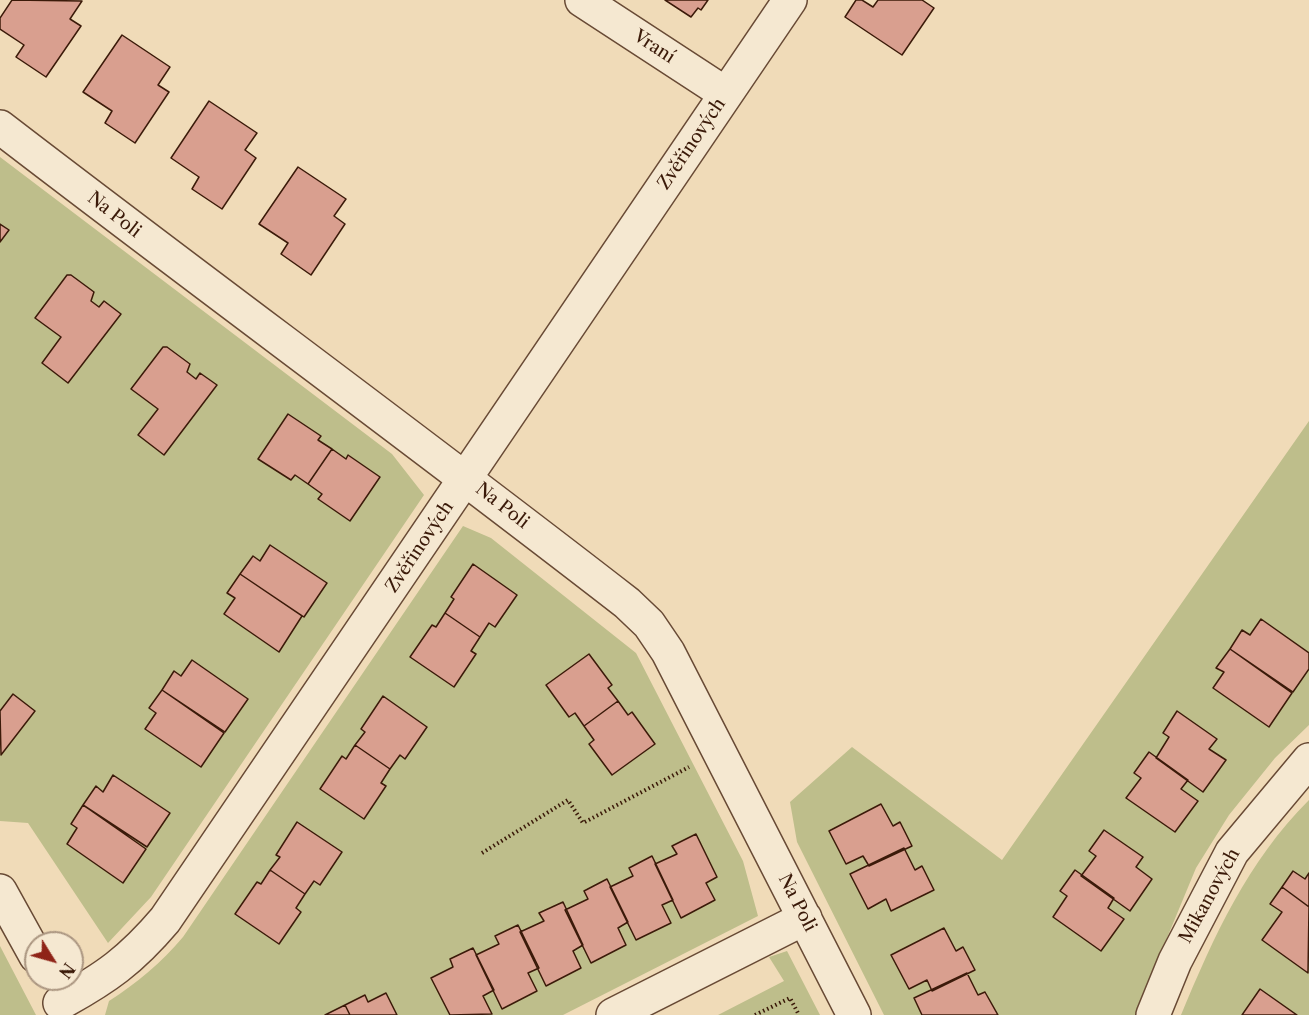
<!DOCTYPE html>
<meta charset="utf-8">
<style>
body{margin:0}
#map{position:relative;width:1309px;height:1015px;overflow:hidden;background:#f0dbb8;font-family:"Libre Caslon Text",serif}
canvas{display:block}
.north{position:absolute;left:24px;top:931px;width:60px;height:60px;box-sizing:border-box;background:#f5e8d1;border:2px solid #ab9681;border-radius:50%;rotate:127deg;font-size:16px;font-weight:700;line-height:24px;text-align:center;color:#3b1a09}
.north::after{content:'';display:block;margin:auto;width:21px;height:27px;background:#8f2418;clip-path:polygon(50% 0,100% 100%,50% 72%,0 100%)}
</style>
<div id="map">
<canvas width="1309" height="1015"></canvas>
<div class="north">N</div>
</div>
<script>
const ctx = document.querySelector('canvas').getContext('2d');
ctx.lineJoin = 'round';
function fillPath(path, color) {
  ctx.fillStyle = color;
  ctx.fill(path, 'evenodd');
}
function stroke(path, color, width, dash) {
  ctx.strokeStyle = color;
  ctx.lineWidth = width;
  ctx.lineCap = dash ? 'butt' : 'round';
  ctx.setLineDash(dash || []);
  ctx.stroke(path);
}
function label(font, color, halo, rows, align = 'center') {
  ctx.font = font + ' "Libre Caslon Text",serif';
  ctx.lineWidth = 4.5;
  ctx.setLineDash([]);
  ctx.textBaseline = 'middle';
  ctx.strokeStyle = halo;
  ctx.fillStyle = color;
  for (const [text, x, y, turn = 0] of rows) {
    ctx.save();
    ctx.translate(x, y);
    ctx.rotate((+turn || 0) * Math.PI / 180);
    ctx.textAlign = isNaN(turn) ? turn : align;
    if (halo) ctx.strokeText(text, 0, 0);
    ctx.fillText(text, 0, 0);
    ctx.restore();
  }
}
fillPath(new Path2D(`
 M0 157 392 454 424 495 151 897 108 943 28 823 0 821V755L35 711 13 694 0 711V242L9 230 0 224ZM67 275H71L94 292 91 301 99 307 104 301 121 314 68 383 42 363 61 337 36 318ZM163 347H168L190 363 187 372 196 379 201 373 217 385 164 455 138 435 158 409 132 389Z
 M1309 421V725L1275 758 1229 815 1196 868 1135 1015H997L986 992 978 995 967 973 975 969 963 947 956 951 927 980 931 990 914 999 922 1015H884L797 842 790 802 852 747 1002 860ZM881 804 893 826 900 823 912 845 905 849 915 870 922 867 934 890 891 911 886 899 868 908 851 874 868 865 863 856 846 864 829 831Z
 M463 526 491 538 636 653 743 861 758 916 563 1015H105L109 1001C137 983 161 963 183 937Z
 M1309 800V1015H1181C1214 936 1247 862 1309 800Z
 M0 946 36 1015H0Z
 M787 951 820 1015H718L784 981 769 957Z`), '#bebe8b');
const building = new Path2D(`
 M12 0 82 1 70 19 81 26 46 77 16 57 24 45 0 29V18Z
 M665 0H708L701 10 698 8 691 17Z
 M856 0H862L873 7 878 0H922L934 8 902 55 845 17Z
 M122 35 170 67 158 85 169 92 135 143 105 123 112 111 83 92Z
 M209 101 257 133 245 150 256 158 222 209 192 189 199 177 171 158Z
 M298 167 346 199 334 216 345 224 311 275 281 254 288 243 259 224Z
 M0 224 9 230 0 242Z
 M67 275H71L94 292 91 301 99 307 104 301 121 314 68 383 42 363 61 337 35 318Z
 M163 347H167L190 364 187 372 196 379 200 373 217 385 164 455 138 435 158 409 131 389Z
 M288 414 321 436 318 440 332 449 308 484 295 475 291 480 258 459Z
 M332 449 346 459 348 455 380 477 350 521 318 499 322 494 308 484Z
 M270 545 327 583 304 617 240 574 253 556 260 561Z
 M473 564 517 595 495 627 489 623 480 637 445 613 454 599 451 597Z
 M240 574 302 616 279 652 224 614 235 598 227 593Z
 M445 613 480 637 471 651 476 654 454 687 410 657 432 625 436 627Z
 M1261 619 1309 653V669L1293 692 1230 649 1242 630 1250 635Z
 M1230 649 1292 693 1269 727 1213 688 1224 672 1216 668Z
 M589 654 612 685 608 688 618 701 584 726 575 713 569 717 546 685Z
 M192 660 248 699 225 732 162 690 174 671 181 676Z
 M162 690 224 733 201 767 145 729 156 713 149 708Z
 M13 694 35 711 1 755 0 711Z
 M383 696 427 727 405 759 400 755 390 769 355 745 365 732 361 729Z
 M618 701 628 715 632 712 655 744 612 775 589 744 594 740 584 726Z
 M1177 711 1217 739 1209 749 1226 760 1203 792 1156 758 1169 737 1163 733Z
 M355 745 390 769 381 783 386 786 364 819 320 789 342 756 346 759Z
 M1149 752 1188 780 1181 789 1198 801 1175 832 1126 798 1141 778 1134 773Z
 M113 775 170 813 147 847 83 805 96 786 103 792Z
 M881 804 893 826 900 822 912 846 869 866 863 856 846 864 829 831Z
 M83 805 146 849 123 883 67 844 77 828 71 824Z
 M297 822 342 852 320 885 314 881 305 894 270 870 280 857 276 855Z
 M1104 830 1143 857 1136 867 1152 879 1130 911 1081 876 1096 856 1089 851Z
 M696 834 717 877 706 883 715 900 681 918 655 864 677 854 672 846Z
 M904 848 915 870 922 866 934 890 891 911 886 899 868 909 850 874Z
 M652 856 673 900 662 905 671 923 636 940 610 887 633 876 629 868Z
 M270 870 305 894 296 908 301 912 279 944 235 914 257 882 261 884Z
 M1075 870 1114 898 1108 908 1124 919 1101 951 1053 917 1067 896 1060 891Z
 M1293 871 1305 879 1309 873V907L1282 887Z
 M607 879 628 922 618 928 626 945 591 963 565 910 588 899 584 891Z
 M1282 887 1309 907 1308 973 1262 940 1282 912 1270 904Z
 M563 902 583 945 573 951 581 968 546 986 520 932 544 921 539 913Z
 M518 925 539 968 528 973 537 991 502 1009 476 955 499 944 495 936Z
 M944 928 956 951 963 947 975 970 932 991 927 980 909 989 891 955Z
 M473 948 494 990 483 996 492 1014 450 1015 431 978 453 967 450 959Z
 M967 973 978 995 985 992 998 1015H922L914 998Z
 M1260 989 1297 1015H1242Z
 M386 993 397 1015H350L345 1005 365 995 368 1002Z
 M345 1005 350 1015H325Z`);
fillPath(building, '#d99f8f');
stroke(building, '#3b1a09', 1.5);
const minor = new Path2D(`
 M582 0 726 94
 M0 127C208 287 420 442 627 603L649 624 668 652 854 1015
 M0 891 36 956
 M60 1003C106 978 131 960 165 920L790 0
 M613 1015 805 918
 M1153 1015 1175 961 1232 852 1309 760`);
stroke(minor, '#684a35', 36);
stroke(new Path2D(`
 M482 853 568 800 583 823 689 767
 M755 1015 790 998 799 1015`), '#3b1a09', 4, [1.5, 3]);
stroke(minor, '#f5e8d1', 33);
label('18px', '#3b1a09', '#f5e8d1', [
 ["Vraní",654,47,33],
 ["Zvěřinových",692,144,-56],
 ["Na Poli",114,215,38],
 ["Na Poli",502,506,38],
 ["Zvěřinových",420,547,-56],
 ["Mikanových",1210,896,-61],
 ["Na Poli",797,903,63]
]);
</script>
